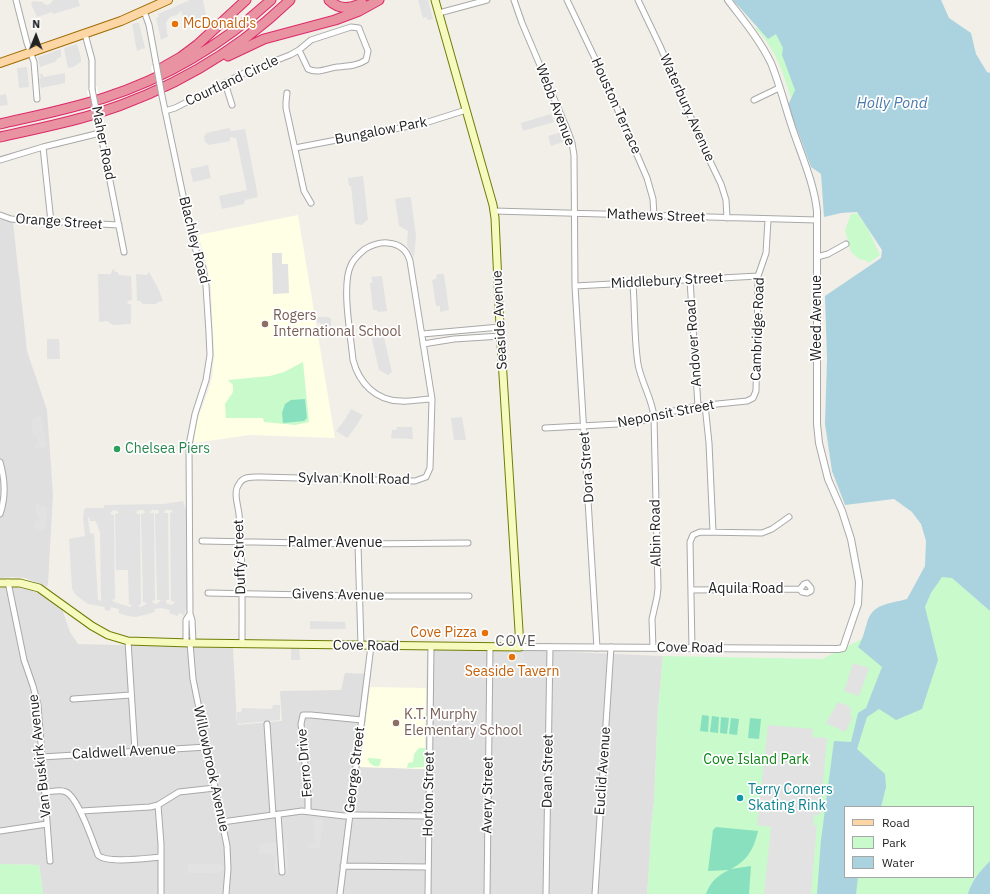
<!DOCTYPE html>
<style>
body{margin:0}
#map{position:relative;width:990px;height:894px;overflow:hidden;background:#f2efe9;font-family:"IBM Plex Sans",sans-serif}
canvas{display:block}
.legend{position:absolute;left:844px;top:806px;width:130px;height:72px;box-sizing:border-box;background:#fff;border:1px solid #a7a7a7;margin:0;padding:5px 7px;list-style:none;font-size:12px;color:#222}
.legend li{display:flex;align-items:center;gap:8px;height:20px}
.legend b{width:20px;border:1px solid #a7a7a7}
.north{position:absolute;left:16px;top:16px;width:40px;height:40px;-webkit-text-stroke:3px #fff;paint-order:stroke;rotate:1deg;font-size:11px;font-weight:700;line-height:16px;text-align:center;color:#222}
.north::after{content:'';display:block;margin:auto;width:14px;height:18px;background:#222;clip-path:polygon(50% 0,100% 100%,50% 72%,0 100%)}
</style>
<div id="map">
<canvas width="990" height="894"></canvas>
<ul class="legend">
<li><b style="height:5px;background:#fcd6a4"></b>Road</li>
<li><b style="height:11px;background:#c8facc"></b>Park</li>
<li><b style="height:11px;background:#aad3df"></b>Water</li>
</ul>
<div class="north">N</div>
</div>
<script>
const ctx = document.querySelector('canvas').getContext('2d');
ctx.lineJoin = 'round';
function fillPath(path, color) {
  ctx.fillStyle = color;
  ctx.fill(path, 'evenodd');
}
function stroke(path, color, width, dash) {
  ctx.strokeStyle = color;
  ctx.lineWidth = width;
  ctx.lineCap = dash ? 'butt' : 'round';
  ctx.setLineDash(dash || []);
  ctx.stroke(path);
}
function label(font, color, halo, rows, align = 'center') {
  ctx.font = font + ' "IBM Plex Sans",sans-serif';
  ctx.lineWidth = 3.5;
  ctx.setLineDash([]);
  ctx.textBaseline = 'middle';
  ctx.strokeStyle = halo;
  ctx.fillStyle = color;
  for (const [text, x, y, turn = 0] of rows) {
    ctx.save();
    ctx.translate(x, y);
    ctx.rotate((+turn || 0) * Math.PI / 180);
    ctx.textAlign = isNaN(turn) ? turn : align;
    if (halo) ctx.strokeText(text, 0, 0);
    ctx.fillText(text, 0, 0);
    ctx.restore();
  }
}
fillPath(new Path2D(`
 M0 219 13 222 27 351 47 410 53 494 48 584 47 587 25 578 12 577 0 578Z
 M15 587 29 589 37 592 62 609 70 632 78 644 233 648 237 725 282 721 280 691 341 690 345 673 371 674 360 767 425 769 427 652 435 650 544 651 663 656 658 710 654 802 651 827 650 855 647 894H43L39 865 0 864V588Z`), '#e0dfdf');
fillPath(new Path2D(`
 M298 215 335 438 249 435 194 443 195 431 198 418 208 391 212 378 214 356 211 287 206 262 198 235Z
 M370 687 426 688 425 769 360 767Z`), '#ffffe5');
fillPath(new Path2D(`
 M755 28H771L779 30 800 82 795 112C786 82 778 50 755 28Z
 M857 213 867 227 880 255 869 263 867 261 859 259 851 252 845 230 851 214Z
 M303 362 309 422 295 425 264 422 263 418H226L225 404 233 392V385L228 380 270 376 284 372Z
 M942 576 952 578 990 611V861C981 870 971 881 968 894H647L650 855 651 827 654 802 658 710 663 656 822 659 925 607 931 593ZM845 807H973V877H845Z
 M419 748H425L424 767 407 768 408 763 413 762 414 754Z
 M368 758 381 759 380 765C377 768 371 765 369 762Z
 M0 864 39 865 43 894H0Z`), '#c8facc');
fillPath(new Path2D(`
 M305 399 307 418 304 421 283 423 282 413 285 404 291 400Z
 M702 715 709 716 708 732 700 731Z
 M712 716 719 717 718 733 710 732Z
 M721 717 729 718 727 734 720 733Z
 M731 718 739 719 737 735 729 734Z
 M750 718 761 719 759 739 748 738Z
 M716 827 758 831C754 849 747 861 731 869L751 866 749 894H706C710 882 718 875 729 870L708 871 713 830Z`), '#88e0be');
fillPath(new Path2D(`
 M53 0H78L80 6 53 14 52 12 37 17 31 4 33 1 43 2 44 4 47 5 50 4Z
 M190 0H203L206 15 186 28 181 11 177 15 170 17 166 22 167 34 169 36 161 40 156 18 159 17 158 14Z
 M418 0H428L433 19 428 20 426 17 423 18Z
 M136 23H139L145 48 137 51 132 24Z
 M77 44 81 58V62L73 67 68 68 64 48Z
 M61 49V57L56 59 57 61 40 67 38 57Z
 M27 67 29 87 19 88 17 68Z
 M65 73V83L41 88 39 79 41 78 40 74H42L44 77Z
 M6 94 8 105 0 106V95Z
 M551 114 554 122 523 131 521 123Z
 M229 128 231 131 245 129 258 197 245 200 244 204 222 209 219 196 247 190 236 138 230 137V141L209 145 205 142 204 137 206 133Z
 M563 132 566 141 551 146 548 136Z
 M208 165 211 178 193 182 190 169Z
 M363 176 368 220 366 221 362 225 355 224 351 186H349L348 178Z
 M410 197 411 198 416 236 414 257 407 245 408 231 399 226 395 199Z
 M272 253H282V264H288L289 293 273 294Z
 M114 269 115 272H118V275L131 276 132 300 127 301 128 304H131V324L113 325 107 321 99 322 98 274H111L112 270Z
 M149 272 158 288 163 301 158 302 156 304H143L140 301H137L136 274 147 275Z
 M437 274H444L449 310 440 312V306H436L432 280 436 279Z
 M382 276 387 311 378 312 377 310H373L370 283 373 282 371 277Z
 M317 317H328L331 319V326H320V323L317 322Z
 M380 331 383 333 392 372 388 375 379 370 371 335 376 334V332Z
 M47 339H59L60 359H47Z
 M351 409 363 415 354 429 347 438 336 431 344 421Z
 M41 416 47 446 40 449 39 447 35 448V445L39 444 37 437H33L31 419Z
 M462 417 466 440H454L451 418Z
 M397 427H412L413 439 391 438 392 430H396Z
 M183 501 186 510 187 604 184 617 183 615 180 613H179L178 616 169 613 170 610 161 608 154 609 155 612 136 617 128 616 119 613V609L111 607 110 611 105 610 104 607 88 604 76 595 72 589 69 539 85 536 83 518 84 510 86 508H104V505L164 504ZM116 510 119 513 115 514 116 570H128L129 604 132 605 130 607 114 602 112 600 115 599 114 515 110 514 112 511ZM139 510H144L145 513 141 514 143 602 147 603 145 605 140 607 138 605 141 604 140 514H137L136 512ZM152 510H158L159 512V513L155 514 157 600H161L157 604 153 603 152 601 155 600 154 513H150V512ZM165 510H171L173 512 170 513 171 601H174L175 602 172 605 167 604 166 602V600H169L168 513H164ZM89 517 90 521H95L96 522 100 532 101 601 98 600 94 534 90 533 88 519Z
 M36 504 47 507 46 530 43 529V531L35 528V521H39L38 514H36Z
 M310 621 345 622 346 629H310Z
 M291 648H299L300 660H291Z
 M515 653H524V675L520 676 518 671H516L517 661 515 660Z
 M853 663 869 668 859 696 844 691Z
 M481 664H486V678L476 677V666H480Z
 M838 702 849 706 851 710 850 716 853 717 845 732 826 723Z
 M273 705H280V720L237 724V712H241L242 708 272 709Z
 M768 725 813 729 812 737 827 738 820 815H814L813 825H817L811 894H764L771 827 757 825Z
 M314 818 323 819 320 848H308V844L315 843 313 820Z
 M273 842H287L288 873H275V855L259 853V845Z
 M188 864H222V867H226L225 871 212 873H188Z`), '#e2e2e2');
fillPath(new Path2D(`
 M733 0H941L949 18 971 33 976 54 987 72 990 73V611L952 578 942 577 931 593 925 607 938 660 922 709 896 720 879 709 867 717 857 749 885 774 886 787 881 807H845V877H858L856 894H817L821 840 834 741 851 742 858 713 866 708 882 667 858 647C863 639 864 632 867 623 872 603 890 604 907 599L925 566 926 541 921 524 912 512 894 499 845 505 832 471 825 424 827 359 825 296 881 258 882 250 857 212 841 213 824 217 821 174 811 167 788 105 795 90 782 55 783 48 776 34 768 39Z
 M990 861V894H968C971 881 981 870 990 861Z`), '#aad3df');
fillPath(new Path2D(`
 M161 61 167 93 157 98 151 66Z
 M97 87 103 119 93 122 87 90Z`), '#fff');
const minor = new Path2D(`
 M16 0 27 43 34 62 37 99
 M514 0 522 23 567 129 572 143 574 155 575 286 597 648
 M567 0 601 71 647 178 653 199 654 216
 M638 0 660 46 709 159 721 184 726 200 727 218
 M144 11 149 25 156 63
 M439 13 487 0
 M351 27 359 28 360 31 368 51 366 60C357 66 348 66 337 67 328 68 318 74 308 69L299 50 311 40Z
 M85 34 92 60V89
 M225 83 232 105
 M287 93 286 102V108L304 191 311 203
 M162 96 193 243 203 268 206 286 209 333 210 355 206 380 195 414 189 445 190 614 192 620 193 643
 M754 100 779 88
 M165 111 175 108 246 72 290 55 299 50
 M98 120 124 252
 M43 147 51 222
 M295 148 425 123 466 110
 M0 160 43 147 100 133
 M494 211 817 220
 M0 215 11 219 22 220 119 225
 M817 257 828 254 846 244
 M690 280 698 406
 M633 284C635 310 634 338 638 364 641 382 652 398 654 417L658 588 657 597 652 619 653 648
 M575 286 758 276
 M422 334 500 327
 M423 344 454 339 501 336
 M705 405 709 443 713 532
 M545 428 618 424 633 422 646 420 665 413 698 406 747 401 753 398 756 391 758 284V276L766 253 768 220
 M0 462C5 479 6 497 0 514
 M202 541 358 544 468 543
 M358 544 361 646
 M8 582 24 660 33 686 38 705 50 861
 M691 590 800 589 804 584 807 583 811 588V591L807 593 802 592 800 589
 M208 593 359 596H469
 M128 641 135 751
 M186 643V620L190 614
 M190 643 193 679 227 846 228 869 226 894
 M242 644C242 601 243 557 239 514 238 505 233 492 239 484 243 476 253 477 261 477L415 481 426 477 430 468 432 399 410 261C407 250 400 244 388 243 380 242 372 245 365 249 359 254 354 258 351 265 341 285 351 337 353 360 359 383 376 401 401 401 411 402 421 399 432 399
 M692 649 690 542 693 535 700 532 762 533 772 529 789 517
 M73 699 131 695
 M267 724 273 815
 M42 757 207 747
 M45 792C51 792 60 789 66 792 78 797 93 842 98 855 106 864 148 858 161 857
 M158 805 161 844V894
 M81 811 150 807 158 805 179 792 215 788
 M308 811V796L301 724 303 715H311L362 720
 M278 814 282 872
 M222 822 302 811 344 816 355 815 429 816
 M0 831 47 824
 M343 866 428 867
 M340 894 371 646
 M428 894 431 646
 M487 894 490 647
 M546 894 550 647
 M595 894 611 647`);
const tertiary = new Path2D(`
 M520 647 838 649 843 648 858 604 859 582 851 539 842 511 828 479 819 443 817 424V211C814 184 803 159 794 133 786 110 780 85 771 63 760 40 743 20 728 0`);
const secondary = new Path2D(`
 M0 583H20L39 588 92 626 108 635 128 641 190 643 520 647 500 327 495 218 493 205 435 0`);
const primary = new Path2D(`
 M0 63 121 21 168 0`);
const motorway = new Path2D(`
 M329 0C339 10 350 9 362 3
 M228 56 264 39 335 20 359 11 379 0
 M160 69 181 57 197 45 246 0
 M0 124C35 116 70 109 104 98 166 78 223 44 271 0
 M0 137C31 130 62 124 92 115 166 92 234 54 290 0`);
stroke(minor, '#a9a9a9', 7);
stroke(tertiary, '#a9a9a9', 8);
stroke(secondary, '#707d05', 9);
stroke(primary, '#a06b00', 10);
stroke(motorway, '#dc2a67', 11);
stroke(minor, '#fff', 5);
stroke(tertiary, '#fff', 6);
stroke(secondary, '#f7fabf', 7);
stroke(primary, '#fcd6a4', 8);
stroke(motorway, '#e892a2', 9);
const minorBridge = new Path2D(`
 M156 63 162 96
 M92 89 98 120`);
stroke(minorBridge, '#a9a9a9', 7, []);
stroke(minorBridge, '#fff', 5);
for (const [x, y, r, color] of [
 [175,24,4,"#e8710a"],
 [265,324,4,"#8d6e63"],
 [117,449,4,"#2e9e5b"],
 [485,633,4,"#e8710a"],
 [512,657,4,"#e8710a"],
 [396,723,4,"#8d6e63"],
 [740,798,4,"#0f9aa8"]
]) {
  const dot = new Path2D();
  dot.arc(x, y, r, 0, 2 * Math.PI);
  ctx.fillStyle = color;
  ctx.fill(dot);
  stroke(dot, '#fff', 1.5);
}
label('14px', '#c56008', '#fff', [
 ["McDonald's",183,24],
 ["Cove Pizza",477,633,"right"],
 ["Seaside Tavern",512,672,"center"]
], 'left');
label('14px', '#222', '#fff', [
 ["Courtland Circle",232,81,-25],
 ["Webb Avenue",555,105,69],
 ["Houston Terrace",616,106,66],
 ["Waterbury Avenue",687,108,66],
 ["Bungalow Park",381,131,-11],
 ["Maher Road",103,143,79],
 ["Mathews Street",656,216,2],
 ["Orange Street",59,222,4],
 ["Blachley Road",194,240,76],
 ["Middlebury Street",667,281,-3],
 ["Weed Avenue",817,318,-90],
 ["Seaside Avenue",500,320,-93],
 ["Cambridge Road",758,329,-88],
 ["Andover Road",694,343,-94],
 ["Neponsit Street",666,414,-11],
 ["Dora Street",587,467,-94],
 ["Sylvan Knoll Road",354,479,1],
 ["Albin Road",656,533,-91],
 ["Palmer Avenue",335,543],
 ["Duffy Street",240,557,-92],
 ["Aquila Road",746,589],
 ["Givens Avenue",338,595,1],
 ["Cove Road",366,646,1],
 ["Cove Road",690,648,1],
 ["Caldwell Avenue",124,752,-3],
 ["Van Buskirk Avenue",40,756,-96],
 ["Ferro Drive",305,763,-95],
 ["Willowbrook Avenue",211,769,78],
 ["George Street",355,770,-83],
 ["Dean Street",548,771,-89],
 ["Euclid Avenue",603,771,-86],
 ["Horton Street",429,794,-89],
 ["Avery Street",488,795,-89]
]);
label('14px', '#785e54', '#fff', [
 ["Rogers",273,316],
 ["International School",273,332],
 ["K.T. Murphy",404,715],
 ["Elementary School",404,731]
], 'left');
label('14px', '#27864d', '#fff', [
 ["Chelsea Piers",125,449]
], 'left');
label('14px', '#0c8416', '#fff', [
 ["Cove Island Park",756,760]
]);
label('14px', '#0d838f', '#fff', [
 ["Terry Corners",748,790],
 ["Skating Rink",748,806]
], 'left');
label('italic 15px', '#4a7aab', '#fff', [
 ["Holly Pond",892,104]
]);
ctx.letterSpacing = '1px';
label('15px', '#555', '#fff', [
 ["COVE",516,642]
]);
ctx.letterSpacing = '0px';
</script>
